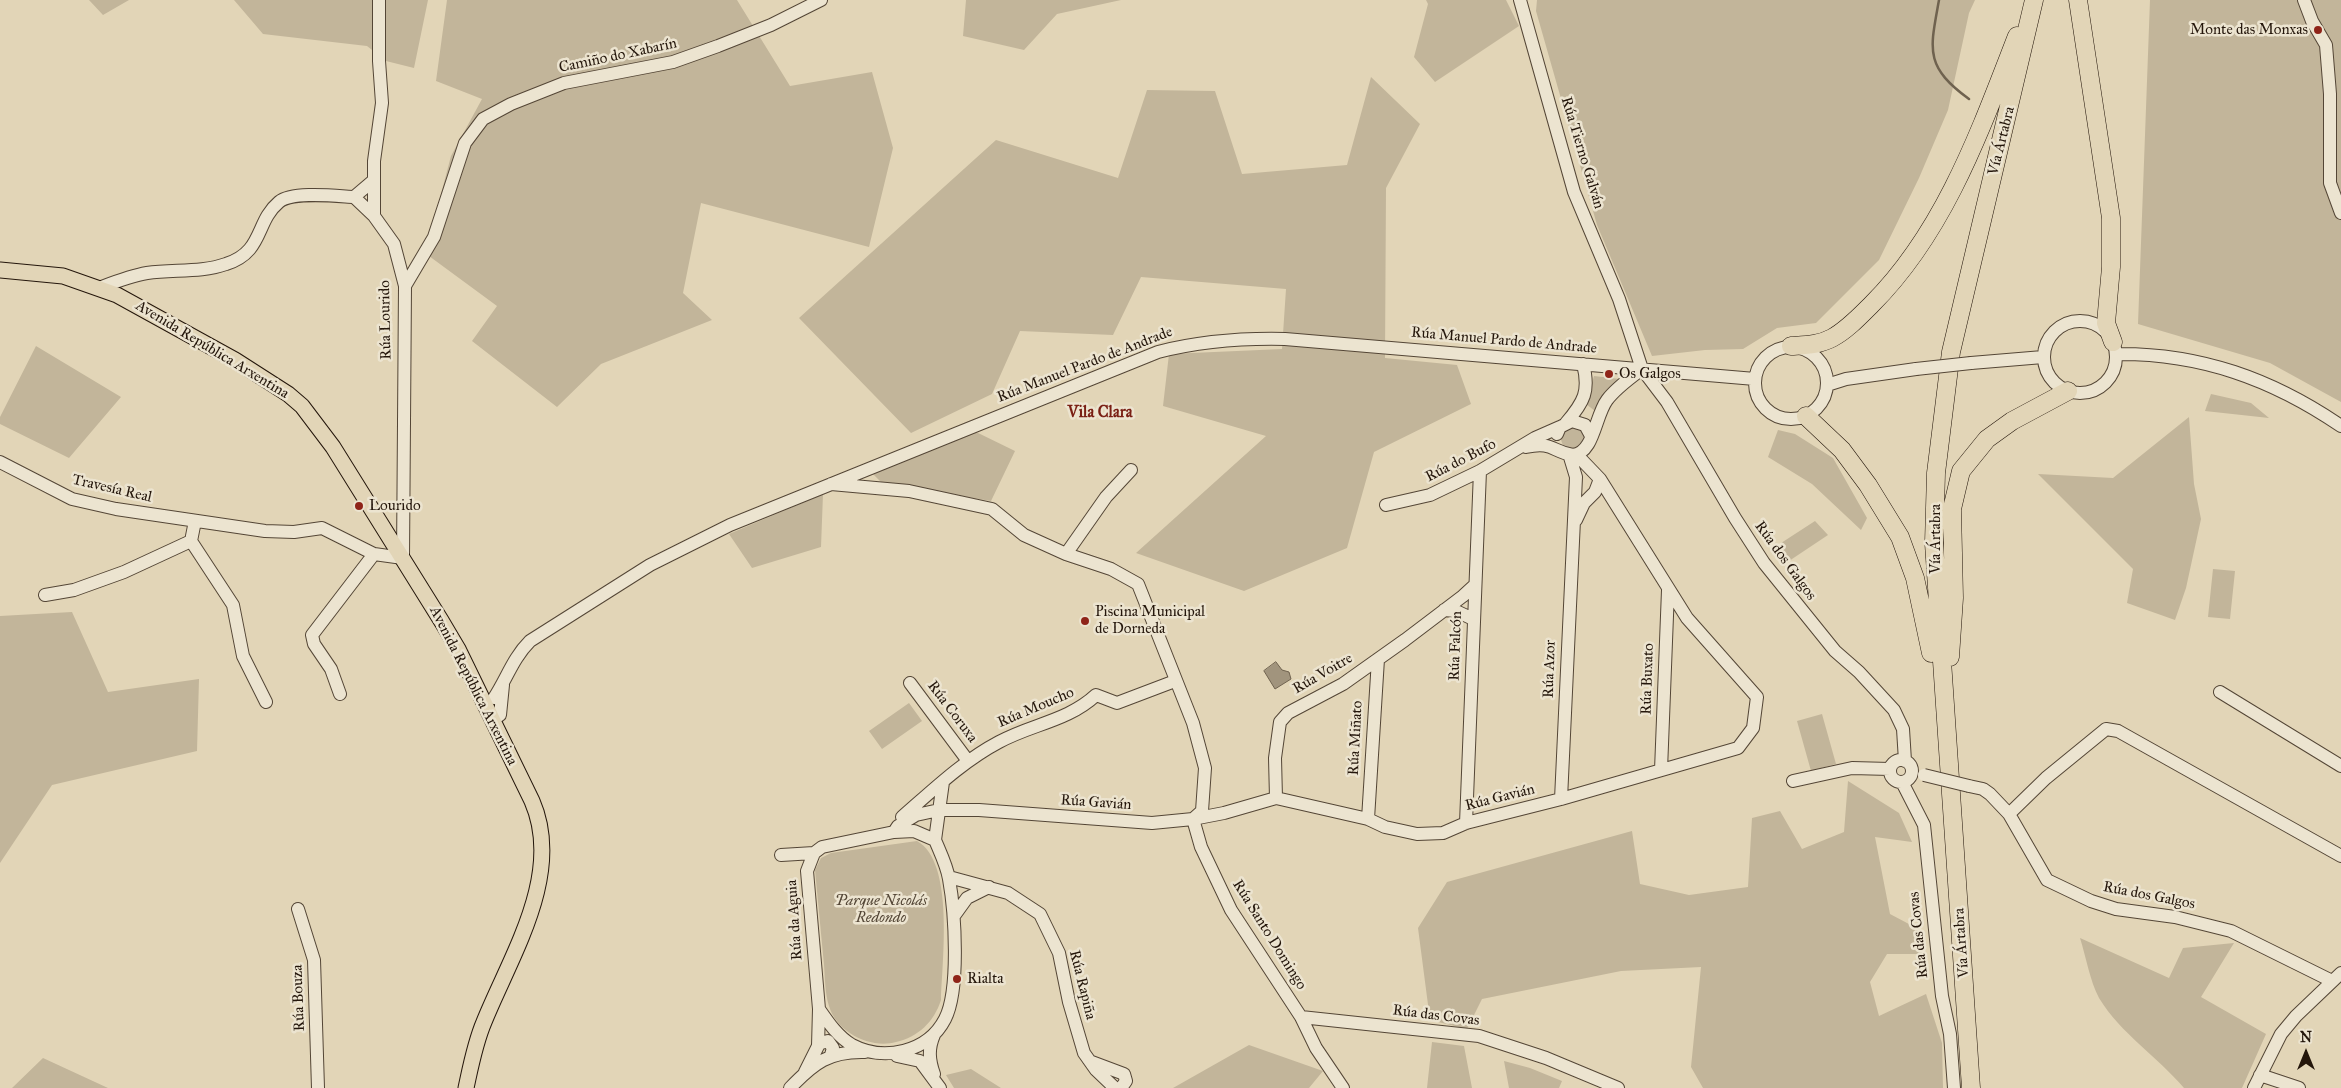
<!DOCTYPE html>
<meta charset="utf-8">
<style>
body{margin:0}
#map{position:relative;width:2341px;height:1088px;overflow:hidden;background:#e2d5b7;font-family:"IM FELL Great Primer",serif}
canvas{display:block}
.north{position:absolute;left:2281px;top:1028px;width:50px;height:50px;-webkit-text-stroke:4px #ece4d0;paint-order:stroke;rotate:0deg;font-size:14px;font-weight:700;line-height:20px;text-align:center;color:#24160b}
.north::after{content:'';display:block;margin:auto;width:18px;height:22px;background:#24160b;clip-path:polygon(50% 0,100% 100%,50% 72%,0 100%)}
</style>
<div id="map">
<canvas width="2341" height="1088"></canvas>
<div class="north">N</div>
</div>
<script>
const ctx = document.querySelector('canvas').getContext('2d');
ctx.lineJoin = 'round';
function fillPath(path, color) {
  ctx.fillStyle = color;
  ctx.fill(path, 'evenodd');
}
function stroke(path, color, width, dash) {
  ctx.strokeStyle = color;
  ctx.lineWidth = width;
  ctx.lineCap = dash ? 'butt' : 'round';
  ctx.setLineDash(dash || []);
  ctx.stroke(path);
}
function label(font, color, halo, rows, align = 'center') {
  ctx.font = font + ' "IM FELL Great Primer",serif';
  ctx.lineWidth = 5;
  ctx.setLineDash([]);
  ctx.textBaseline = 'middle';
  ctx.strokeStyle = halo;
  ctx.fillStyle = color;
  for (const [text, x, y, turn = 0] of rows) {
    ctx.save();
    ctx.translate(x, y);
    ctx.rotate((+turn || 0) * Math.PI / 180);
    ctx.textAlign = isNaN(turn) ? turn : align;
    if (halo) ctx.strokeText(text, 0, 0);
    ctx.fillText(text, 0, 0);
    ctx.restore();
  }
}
fillPath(new Path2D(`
 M89 0H129L103 15Z
 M234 0H428L414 68 386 61 367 46 263 34Z
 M447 0H737L790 86 872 72 893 148 869 247 701 203 683 293 712 320 601 364 557 407 472 341 497 306 429 256 436 213 451 156 482 99 436 81Z
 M966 0H1121L1057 14 1024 50 963 36Z
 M1426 0H1506L1519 26 1435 82 1414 57 1428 4Z
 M1537 0H1975L1969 13 1948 110 1919 178 1879 260 1816 323 1777 328 1743 349 1705 350 1652 356 1597 225 1536 11Z
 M2150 0H2341V402L2270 363 2138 324Z
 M1371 77 1420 124 1386 188 1385 358 1457 365 1471 404 1374 452 1347 548 1244 591 1136 553 1266 436 1163 406 1169 354 1282 349 1286 289 1141 277 1113 335 1020 331 992 394 911 433 799 318 996 140 1118 178 1147 90 1215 91 1242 174 1347 165Z
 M36 346 121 397 69 458 0 424V417Z
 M1594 376 1620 379 1604 394 1595 411 1586 404Z
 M2211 394 2251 403 2269 418 2205 411Z
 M2189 417 2194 484 2201 519 2186 588 2175 620 2127 603 2133 569 2038 474 2113 478Z
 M1561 438a12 12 0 1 1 24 0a12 12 0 1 1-24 0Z
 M1778 430 1795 434 1833 458 1867 518 1861 530 1812 484 1768 457Z
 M974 431 1015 451 991 501 882 483 871 472Z
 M823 494 821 547 752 568 729 534Z
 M1815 521 1828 535 1789 561 1778 545Z
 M2213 569 2235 571 2230 619 2208 617Z
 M72 612 108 692 199 679 197 751 52 785 0 863V616Z
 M909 703 922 721 882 749 869 731Z
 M1822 714 1836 764 1811 771 1797 721Z
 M1848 781 1899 813 1912 842 1875 837 1890 914 1924 932 1925 954H1887L1870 982 1879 1016 1926 994 1942 1043 1943 1088H1703L1691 1067 1701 967 1621 971 1482 999 1467 1029 1430 1020 1418 928 1447 882 1632 831 1640 884 1689 895 1748 887 1752 818 1780 811 1802 849 1844 832Z
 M917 841C955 862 942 962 941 1000 934 1022 918 1037 896 1042 871 1049 837 1033 829 1006 825 994 825 978 824 965 821 933 818 902 815 870L821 858 831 853Z
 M2080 938 2169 978 2183 948 2234 943 2201 997 2266 1034 2242 1088H2184C2157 1056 2121 1034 2099 998 2090 981 2086 957 2080 938Z
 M1432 1042 1464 1046 1472 1088H1427Z
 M1249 1045 1323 1071 1309 1088H1173Z
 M43 1058 108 1088H12Z
 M1504 1061 1530 1068 1562 1081 1559 1088H1509Z
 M971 1069 1001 1088H954L946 1075Z`), '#c2b59a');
const water = new Path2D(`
 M1276 662 1282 670 1289 672 1291 679 1275 689 1264 671Z`);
fillPath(water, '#a1947d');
stroke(water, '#6f624f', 1);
stroke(new Path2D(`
 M1939 0C1930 50 1924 66 1969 99`), '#6f624f', 2.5);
const minor = new Path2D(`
 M1520 0 1574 192 1619 299 1642 369 1667 402 1735 518 1764 563 1835 651 1859 672 1894 710 1903 729 1905 761
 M2304 0 2312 21 2326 45 2330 94V183L2341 213
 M374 180 354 197 374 216
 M405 286 434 237 465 143 483 119 511 104 564 83 673 62 718 46 771 25 821 0
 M99 288C115 282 130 276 147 273 173 269 201 273 226 264 264 252 255 222 279 202 292 191 336 196 354 197
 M2044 357a36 36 0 1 1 72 0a36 36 0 1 1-72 0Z
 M1755 383a36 36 0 1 1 72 0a36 36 0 1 1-72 0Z
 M2116 354C2200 353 2272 379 2341 426
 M1971 363 2043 357
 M1827 385 1846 379 1916 369
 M1566 423C1584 402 1590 391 1583 364
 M1557 434 1560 427 1572 421 1585 425 1591 436
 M1526 447C1553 441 1552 452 1573 455 1594 453 1595 416 1607 400 1616 388 1630 378 1642 369
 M0 462 72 499 116 509 265 531 294 532 322 528 374 554 403 558 405 286 394 244 374 216V161L382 103 379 61V0
 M831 484 909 491 992 509 1024 535 1066 554 1111 569 1138 584 1193 723 1205 768 1202 811 1193 819 1201 847 1231 910 1301 1017 1316 1048 1343 1088
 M1386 505 1430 495 1480 471 1535 438 1560 427
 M1576 520 1584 503 1595 492 1600 479
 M195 521 191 541 233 605 243 656 266 702
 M1066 554 1106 497 1131 470
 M45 595 74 590 124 572 191 541
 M1444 610 1456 611 1473 619
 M910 683 968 761
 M2220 692 2341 766
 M340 694 331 669 314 644 312 635 374 554
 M494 698C507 678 513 658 530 641L650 565 730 525 1158 352C1201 341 1241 338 1285 339L1755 379
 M492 720 500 715 503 685
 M1890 771a11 11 0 1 1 22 0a11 11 0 1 1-22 0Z
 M1661 770 1668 590
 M1793 781 1852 768 1890 769
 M1902 782 1924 825 1942 996 1950 1034 1954 1088
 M1969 786 1983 789 1990 794 2009 814 2047 880 2091 901 2116 909 2175 917 2231 931 2332 981
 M1276 798 1275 758 1280 722 1288 713 1343 684 1405 640 1463 596 1475 585
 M1561 799 1576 477 1569 454
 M2009 814 2046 778 2106 729 2118 731 2341 856
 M902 817C933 790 963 761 999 742 1032 724 1068 721 1096 695L1117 703 1175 681
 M1368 819 1378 659
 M1466 823 1480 471
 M894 832 898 826 916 815 939 810H979L1152 823 1193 819 1224 813 1276 798 1368 819 1385 827 1417 834 1443 833 1466 823 1561 799 1738 748 1753 728 1757 697 1687 618 1600 479 1577 455
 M935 840 943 782
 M781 855 814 853
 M949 877 1008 893 1040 914 1059 953 1069 1002 1084 1053 1096 1070 1115 1088
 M298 909 314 960 318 1088
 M954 916 967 898 989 887
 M1301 1017 1479 1036 1546 1058 1618 1088
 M818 1044 828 1041 833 1048 831 1055
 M897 1056 920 1061 940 1088
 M1092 1062 1124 1074 1126 1081 1121 1088
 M805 1072 818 1046 819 1009 807 871 814 853 822 847 894 832 914 831 935 840C940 852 947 866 949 879 955 912 960 990 945 1019 928 1052 884 1062 852 1045 838 1037 828 1022 819 1009
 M934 1074C929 1060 928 1049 934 1035
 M2260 1075 2299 1088
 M790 1088C814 1063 829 1051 865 1052
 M2254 1088 2281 1034 2296 1016 2341 973`);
const major = new Path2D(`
 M0 270 63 276 117 295 235 360 288 394 302 406 333 447 442 622 458 649 532 801C564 874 511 955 484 1022 475 1043 471 1065 466 1088`);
const highway = new Path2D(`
 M2078 0 2111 218V267L2106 323 2113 342
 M1791 346C1805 345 1819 345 1832 338 1847 330 1860 316 1872 304 1945 231 1980 131 2017 36
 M1806 416 1842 450 1868 485 1900 537 1915 578 1931 653
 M1950 657 1954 598 1952 509 1961 471 1987 439 2012 421 2068 391
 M1971 1088 1934 543 1936 473 1951 352 2034 0`);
stroke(minor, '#544636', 14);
stroke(major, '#24160b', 17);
stroke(highway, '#24160b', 19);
stroke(minor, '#ece4d0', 12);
stroke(major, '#e2d5b7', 15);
stroke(highway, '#e2d5b7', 18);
const minorBridge = new Path2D(`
 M1916 369 1971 363
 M1924 775 1969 786`);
stroke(minorBridge, '#544636', 14, []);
stroke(minorBridge, '#ece4d0', 12);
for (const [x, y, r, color] of [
 [2318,30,5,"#8f2418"],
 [1609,374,5,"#8f2418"],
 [359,506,5,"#8f2418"],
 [1085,621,5,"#8f2418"],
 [957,979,5,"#8f2418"]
]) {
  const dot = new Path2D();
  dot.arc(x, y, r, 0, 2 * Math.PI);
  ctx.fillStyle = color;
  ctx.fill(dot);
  stroke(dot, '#ece4d0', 2);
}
label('15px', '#24160b', '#ece4d0', [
 ["Monte das Monxas",2308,30,"right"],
 ["Os Galgos",1619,374],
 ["Lourido",369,506],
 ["Piscina Municipal",1095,612],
 ["de Dorneda",1095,629],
 ["Rialta",967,979]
], 'left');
label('15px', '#24160b', '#ece4d0', [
 ["Camiño do Xabarín",618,56,-12],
 ["Vía Ártabra",2002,141,-76],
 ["Rúa Tierno Galván",1582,153,73],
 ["Rúa Lourido",386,320,-91],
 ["Rúa Manuel Pardo de Andrade",1504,341,5],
 ["Avenida República Arxentina",212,350,31],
 ["Rúa Manuel Pardo de Andrade",1085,365,-21],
 ["Rúa do Bufo",1461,461,-27],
 ["Travesía Real",112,489,13],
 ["Vía Ártabra",1936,539,-90],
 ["Rúa dos Galgos",1785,561,54],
 ["Rúa Falcón",1456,646,-88],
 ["Rúa Azor",1550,669,-88],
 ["Rúa Voitre",1323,674,-30],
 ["Rúa Buxato",1648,679,-88],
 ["Avenida República Arxentina",473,686,63],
 ["Rúa Moucho",1036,708,-23],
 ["Rúa Coruxa",952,712,53],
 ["Rúa Miñato",1356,738,-87],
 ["Rúa Gavián",1500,798,-14],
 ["Rúa Gavián",1096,803,4],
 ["Rúa dos Galgos",2149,896,11],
 ["Rúa da Aguia",795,920,-94],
 ["Rúa Santo Domingo",1269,935,58],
 ["Rúa das Covas",1919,935,-96],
 ["Vía Ártabra",1962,943,-94],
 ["Rúa Rapiña",1082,985,76],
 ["Rúa Bouza",299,998,-92],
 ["Rúa das Covas",1436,1016,7]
]);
label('italic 15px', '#534636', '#ece4d0', [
 ["Parque Nicolás",881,901],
 ["Redondo",881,918]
]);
label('bold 16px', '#7a1f14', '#ece4d0', [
 ["Vila Clara",1100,413]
]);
</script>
